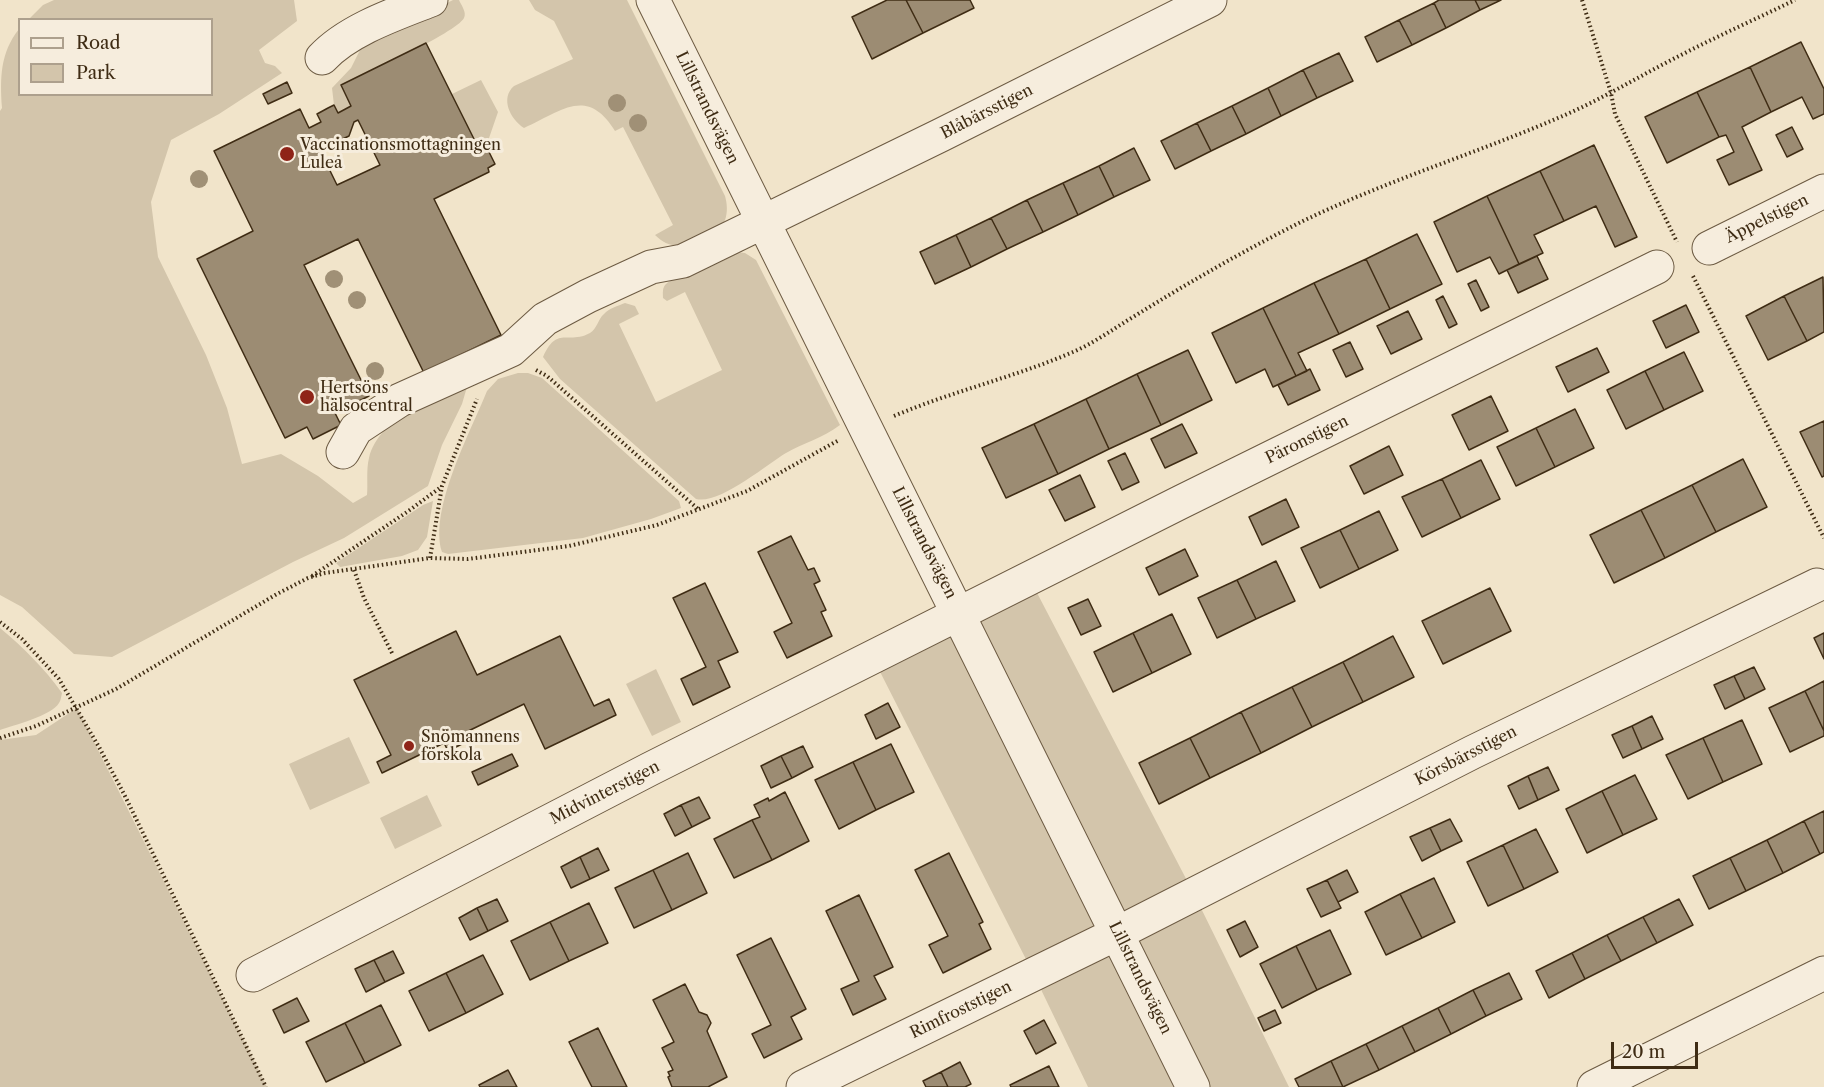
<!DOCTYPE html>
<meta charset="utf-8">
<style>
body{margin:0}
#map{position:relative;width:1824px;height:1087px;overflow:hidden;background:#f1e4ca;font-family:"Libre Caslon Text",serif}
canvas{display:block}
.legend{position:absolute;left:18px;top:18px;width:195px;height:78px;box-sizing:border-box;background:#f6eddd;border:2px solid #ada08d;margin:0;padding:8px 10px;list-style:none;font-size:18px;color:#3f2c14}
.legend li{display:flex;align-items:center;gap:12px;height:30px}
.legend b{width:30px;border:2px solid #ada08d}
.scale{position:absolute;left:1611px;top:1042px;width:87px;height:27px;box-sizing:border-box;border:3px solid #3f2c14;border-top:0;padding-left:8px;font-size:18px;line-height:21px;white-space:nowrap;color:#3f2c14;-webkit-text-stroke:4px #f6eddd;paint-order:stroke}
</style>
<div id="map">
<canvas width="1824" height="1087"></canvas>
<ul class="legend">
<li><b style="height:8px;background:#f6eddd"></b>Road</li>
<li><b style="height:16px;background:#d3c5ab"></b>Park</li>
</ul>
<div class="scale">20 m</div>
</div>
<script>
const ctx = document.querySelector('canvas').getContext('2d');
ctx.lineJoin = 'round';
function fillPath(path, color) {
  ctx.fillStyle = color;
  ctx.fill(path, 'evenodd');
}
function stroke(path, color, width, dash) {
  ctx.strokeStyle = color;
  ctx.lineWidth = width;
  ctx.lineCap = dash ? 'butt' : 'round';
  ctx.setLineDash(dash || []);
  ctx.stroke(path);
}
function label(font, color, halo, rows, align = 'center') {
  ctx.font = font + ' "Libre Caslon Text",serif';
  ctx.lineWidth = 6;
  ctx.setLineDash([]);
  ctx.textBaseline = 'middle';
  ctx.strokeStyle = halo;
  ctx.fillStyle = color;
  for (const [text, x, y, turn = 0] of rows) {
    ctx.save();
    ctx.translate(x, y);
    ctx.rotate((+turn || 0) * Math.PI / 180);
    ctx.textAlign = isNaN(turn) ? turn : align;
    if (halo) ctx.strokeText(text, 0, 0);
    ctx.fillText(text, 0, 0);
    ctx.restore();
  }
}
fillPath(new Path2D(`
 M54 0H294L297 21 259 50 265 63 275 66 282 73 219 114 171 140 151 202 158 257 206 355 227 408 242 464 281 454 318 476 353 503 367 495C368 484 366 470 369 458 379 417 436 396 469 380L462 404 442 445 428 486 344 538 293 562 112 657 74 654 22 607 0 595V111L2 108C0 78 0 53 19 29L20 94H212V20L29 19 43 5Z
 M453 0H459C461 5 467 12 464 18 456 33 362 75 341 85L351 106 338 113 334 105 332 88 351 68 362 46Z
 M529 0H627L725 196C727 203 728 212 725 220 721 229 711 233 703 237 684 246 671 251 655 235L673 225 623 127 615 131C587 86 562 111 524 128 510 119 500 98 514 86L573 59 554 21 535 10Z
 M481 80 498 112 488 141 485 144 484 142 477 145 452 94Z
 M736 252 745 253 756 260 840 425C823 438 803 443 786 453 766 465 719 505 696 499L560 379 543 357C557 325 568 345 590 333 597 329 598 319 604 314 609 308 618 306 625 303L635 306 639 314 619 324 656 402 722 370 685 292 667 301 663 298C663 293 662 288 666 284 674 276 722 258 736 252Z
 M518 373H528L542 378 679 501 681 508 651 519 583 538 448 554 442 552C429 509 470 433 487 391L498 379Z
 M433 501 427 537 418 550 402 556 340 567 336 563 423 505Z
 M1023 566 1194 894 1289 1087H1088L1034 975 872 656Z
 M0 628C24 648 44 668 62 693 61 697 61 700 59 703 51 716 14 725 0 730Z
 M656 669 681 722 652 736 626 684Z
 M77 708 267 1087H0V740L36 735Z
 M349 737 370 783 310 810 289 764Z
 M427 795 442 826 395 849 380 818Z`), '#d3c5ab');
const building = new Path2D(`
 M887 0H906L923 33 872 59 852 17Z
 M906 0H970L974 8 923 33Z
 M1439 0H1475L1480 10 1446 28 1434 3Z
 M1475 0H1501L1480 10Z
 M1434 3 1446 28 1412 45 1399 20Z
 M1399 20 1412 45 1377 62 1365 37Z
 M1801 42 1824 89V114L1813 119 1802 97 1771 112 1750 67Z
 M426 43 477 145 484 142 495 164 488 168 489 172 434 199 501 335 424 373 358 239 304 265 369 396 335 413 341 425 313 439 307 427 285 438 197 259 253 231 214 151 300 109 309 128 321 122 317 114 328 108 334 105 338 113 351 106 341 85ZM358 120 380 165 337 185 316 142 321 140 332 144 349 136 354 122Z
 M1339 53 1353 81 1317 98 1303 70Z
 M1750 67 1771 112 1742 127 1762 170 1729 185 1717 160 1734 152 1726 135 1719 137 1697 92Z
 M1303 70 1317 98 1281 116 1268 88Z
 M287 82 292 93 268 104 263 94Z
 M1268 88 1281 116 1246 134 1232 106Z
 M1697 92 1719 137 1667 163 1645 117Z
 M1232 106 1246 134 1211 151 1197 123Z
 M1197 123 1211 151 1175 169 1161 141Z
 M1792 127 1803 149 1787 157 1776 135Z
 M1594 145 1637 237 1615 247 1596 206 1564 221 1540 171Z
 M1134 148 1150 180 1114 197 1099 166Z
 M1099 166 1114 197 1078 215 1063 183Z
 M1540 171 1564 221 1534 235 1543 253 1519 264 1487 196Z
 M1063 183 1078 215 1043 232 1027 200Z
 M1487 196 1519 264 1499 274 1490 257 1457 272 1434 222Z
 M1027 200 1043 232 1007 249 991 218Z
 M991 218 1007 249 971 267 956 235Z
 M1417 234 1442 284 1390 309 1366 259Z
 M956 235 971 267 935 284 920 252Z
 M1537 256 1548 279 1518 293 1507 270Z
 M1366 259 1390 309 1339 334 1314 283Z
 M1823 277 1824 332 1807 341 1784 296Z
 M1476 280 1489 307 1481 311 1468 284Z
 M1314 283 1339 334 1298 353 1307 371 1296 376 1263 308Z
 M1443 296 1457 324 1449 328 1436 300Z
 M1784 296 1807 341 1768 360 1746 316Z
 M1686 305 1699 332 1666 348 1653 321Z
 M1263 308 1296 376 1273 387 1265 369 1236 383 1212 333Z
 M1408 311 1422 339 1391 354 1377 326Z
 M1350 342 1363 369 1346 377 1333 350Z
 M1597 348 1609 372 1568 392 1556 367Z
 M1188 350 1212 400 1161 425 1137 374Z
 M1684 352 1703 391 1664 410 1645 371Z
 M1310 369 1320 390 1288 405 1278 385Z
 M1645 371 1664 410 1626 429 1607 390Z
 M1137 374 1161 425 1109 449 1086 399Z
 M1491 396 1508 431 1469 450 1452 415Z
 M1086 399 1109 449 1058 474 1034 424Z
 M1575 409 1594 448 1555 467 1536 428Z
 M1824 421V476L1822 477 1800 432Z
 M1034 424 1058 474 1006 498 982 448Z
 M1182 424 1197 453 1165 468 1151 439Z
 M1536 428 1555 467 1516 486 1497 447Z
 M1389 446 1403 475 1364 494 1350 466Z
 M1125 453 1139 482 1122 490 1108 461Z
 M1743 459 1767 507 1716 532 1692 485Z
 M1481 460 1500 499 1461 518 1442 479Z
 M1080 475 1095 507 1065 521 1049 490Z
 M1442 479 1461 518 1422 537 1402 497Z
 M1692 485 1716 532 1665 558 1641 510Z
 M1286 499 1299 527 1262 545 1249 517Z
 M1641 510 1665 558 1614 583 1590 535Z
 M1379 511 1398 550 1359 569 1340 530Z
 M1340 530 1359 569 1320 588 1301 548Z
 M791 536 808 570 814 568 820 581 814 584 826 610 821 612 832 636 787 658 774 632 792 623 758 552Z
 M1185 549 1198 576 1159 595 1146 568Z
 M1276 561 1295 601 1256 619 1237 580Z
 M1237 580 1256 619 1217 638 1198 598Z
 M705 583 738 652 718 661 730 687 693 705 681 679 706 667 673 598Z
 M1490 588 1511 631 1443 664 1422 621Z
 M1088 599 1101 626 1081 635 1068 608Z
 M1172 614 1191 654 1152 673 1133 633Z
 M456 631 477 675 560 636 594 706 609 699 616 715 545 749 524 704 458 736 462 744 448 751 444 743 382 773 377 762 391 755 354 680Z
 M1133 633 1152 673 1113 692 1094 652Z
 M1824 633V659L1814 638Z
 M1393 636 1414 677 1363 702 1343 662Z
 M1343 662 1363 702 1312 727 1292 687Z
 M1754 667 1765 689 1745 699 1734 676Z
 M1734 676 1745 699 1725 709 1714 685Z
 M1824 681V731L1805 691Z
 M1292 687 1312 727 1261 753 1241 712Z
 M1805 691 1824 731V736L1790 752 1769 708Z
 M888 703 900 727 876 739 865 715Z
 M1241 712 1261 753 1210 778 1190 738Z
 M1652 716 1663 739 1642 749 1632 726Z
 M1742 720 1762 764 1723 782 1703 738Z
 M1632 726 1642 749 1623 758 1612 735Z
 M1190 738 1210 778 1159 804 1139 763Z
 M1703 738 1723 782 1688 799 1666 755Z
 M891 744 914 792 876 810 853 762Z
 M803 746 813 767 792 778 781 756Z
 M512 754 518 766 478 785 472 772Z
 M781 756 792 778 771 788 761 766Z
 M853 762 876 810 839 829 815 780Z
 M1548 767 1559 790 1538 800 1528 776Z
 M1635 775 1657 819 1623 835 1602 791Z
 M1528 776 1538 800 1519 809 1508 786Z
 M1602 791 1623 835 1587 853 1566 809Z
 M785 792 809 841 772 860 752 820 760 817 754 805 768 798 769 801Z
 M699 797 710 818 692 827 681 805Z
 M681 805 692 827 675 836 664 814Z
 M1824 811V852L1820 854 1804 821Z
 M1450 819 1462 841 1441 851 1430 828Z
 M752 820 772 860 734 878 714 839Z
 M1804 821 1820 854 1783 873 1767 840Z
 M1430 828 1441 851 1422 861 1410 837Z
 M1536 829 1558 872 1524 889 1503 845Z
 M1767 840 1783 873 1746 891 1730 858Z
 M1503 845 1524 889 1488 906 1467 862Z
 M598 848 609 870 590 879 580 857Z
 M688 853 707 893 672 910 653 870Z
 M949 853 983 922 979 924 991 949 943 973 929 945 948 936 915 870Z
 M580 857 590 879 571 888 561 867Z
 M1730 858 1746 891 1709 909 1693 876Z
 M653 870 672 910 634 928 615 888Z
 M1347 870 1358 892 1338 902 1327 880Z
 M1434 878 1455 922 1422 938 1400 894Z
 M1327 880 1341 908 1321 917 1307 889Z
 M1400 894 1422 938 1386 955 1365 912Z
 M859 895 893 967 874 976 886 999 853 1015 841 989 859 981 826 911Z
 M497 899 508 921 488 931 477 908Z
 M1679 899 1693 925 1657 943 1643 917Z
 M589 903 608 943 569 961 550 922Z
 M477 908 488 931 470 940 459 918Z
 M1643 917 1657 943 1621 961 1607 935Z
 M1245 921 1258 947 1240 957 1227 930Z
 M550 922 569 961 530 980 511 941Z
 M1330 930 1351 974 1317 990 1296 946Z
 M1607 935 1621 961 1585 979 1572 953Z
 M771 938 806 1009 791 1017 802 1039 764 1058 752 1034 771 1025 737 955Z
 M1296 946 1317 990 1282 1008 1260 964Z
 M393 951 404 973 385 982 374 960Z
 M1572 953 1585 979 1549 998 1536 971Z
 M483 955 503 994 466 1013 446 973Z
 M374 960 385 982 366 992 355 969Z
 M446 973 466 1013 429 1031 409 991Z
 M1509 973 1522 999 1486 1016 1473 990Z
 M685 984 699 1012 707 1015 711 1023 707 1031 727 1077 708 1087H672L668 1077 670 1076 668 1072 673 1070 662 1048 674 1042 653 1000Z
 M1473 990 1486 1016 1451 1034 1438 1008Z
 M297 998 309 1021 284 1033 273 1010Z
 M381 1005 401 1045 365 1063 345 1023Z
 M1438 1008 1451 1034 1415 1052 1402 1026Z
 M1275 1010 1281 1023 1264 1031 1258 1018Z
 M1044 1020 1056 1043 1036 1054 1024 1031Z
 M345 1023 365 1063 326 1082 306 1042Z
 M1402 1026 1415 1052 1379 1070 1366 1044Z
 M598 1028 627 1087H592L569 1042Z
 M1366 1044 1379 1070 1343 1087 1331 1061Z
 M1331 1061 1343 1087H1299L1295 1079Z
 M960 1062 971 1084 965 1087H948L941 1072Z
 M1049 1066 1059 1087H1011L1010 1085Z
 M508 1070 517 1087H480L479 1085Z
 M941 1072 948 1087H926L923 1081Z`);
fillPath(building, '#9c8c73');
stroke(building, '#3f2c14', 1.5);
const minor = new Path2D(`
 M653 0 1193 1087
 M322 58C348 30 395 14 431 0
 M1709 248 1824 191
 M343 452 356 429 400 400 511 350 545 319 588 296 651 267 683 261 941 135 1210 0
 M253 975 650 769 1181 502 1657 267
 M803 1087 1118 933 1473 752 1817 585
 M1594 1087 1824 973`);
stroke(minor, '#6c5a42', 35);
stroke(new Path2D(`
 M1582 0 1611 93 1615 114 1677 242
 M1693 276 1824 538
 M536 370 547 376 698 509
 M894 416C953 391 1015 377 1073 352 1096 342 1116 327 1138 314 1191 281 1247 249 1303 221 1386 181 1474 154 1558 118 1601 100 1641 75 1683 54 1720 35 1758 18 1795 0
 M430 558 442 486 477 399
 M354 570 364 598 393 655
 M312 576 407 512 441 487
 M0 622 22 639 59 679 99 747 125 796 266 1087
 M0 738 36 726 116 689 277 594 308 578 325 573 430 558 468 559 569 546 657 525 747 491 839 440`), '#3f2c14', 4, [1.5, 3]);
stroke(minor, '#f6eddd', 33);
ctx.fillStyle = '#a09076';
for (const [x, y] of [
 [617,103],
 [638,123],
 [199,179],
 [334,279],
 [357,300],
 [375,371]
]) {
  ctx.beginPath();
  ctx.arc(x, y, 9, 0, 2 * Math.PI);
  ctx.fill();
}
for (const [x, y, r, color] of [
 [287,154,8,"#8f2418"],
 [307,397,8,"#8f2418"],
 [409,746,6,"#8f2418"]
]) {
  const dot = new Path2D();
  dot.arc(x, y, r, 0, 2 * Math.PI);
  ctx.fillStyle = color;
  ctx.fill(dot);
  stroke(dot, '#f6eddd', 2);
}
label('16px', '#3f2c14', '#f6eddd', [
 ["Lillstrandsvägen",707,108,64],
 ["Blåbärsstigen",987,112,-27],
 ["Äppelstigen",1767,219,-26],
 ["Päronstigen",1307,440,-26],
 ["Lillstrandsvägen",924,543,63],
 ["Körsbärsstigen",1466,756,-27],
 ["Midvinterstigen",605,793,-27],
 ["Lillstrandsvägen",1140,978,64],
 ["Rimfroststigen",961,1010,-26]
]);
label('16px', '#3f2c14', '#f6eddd', [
 ["Vaccinationsmottagningen",300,145],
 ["Luleå",300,163],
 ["Hertsöns",320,388],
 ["hälsocentral",320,406],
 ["Snömannens",421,737],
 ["förskola",421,755]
], 'left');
</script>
